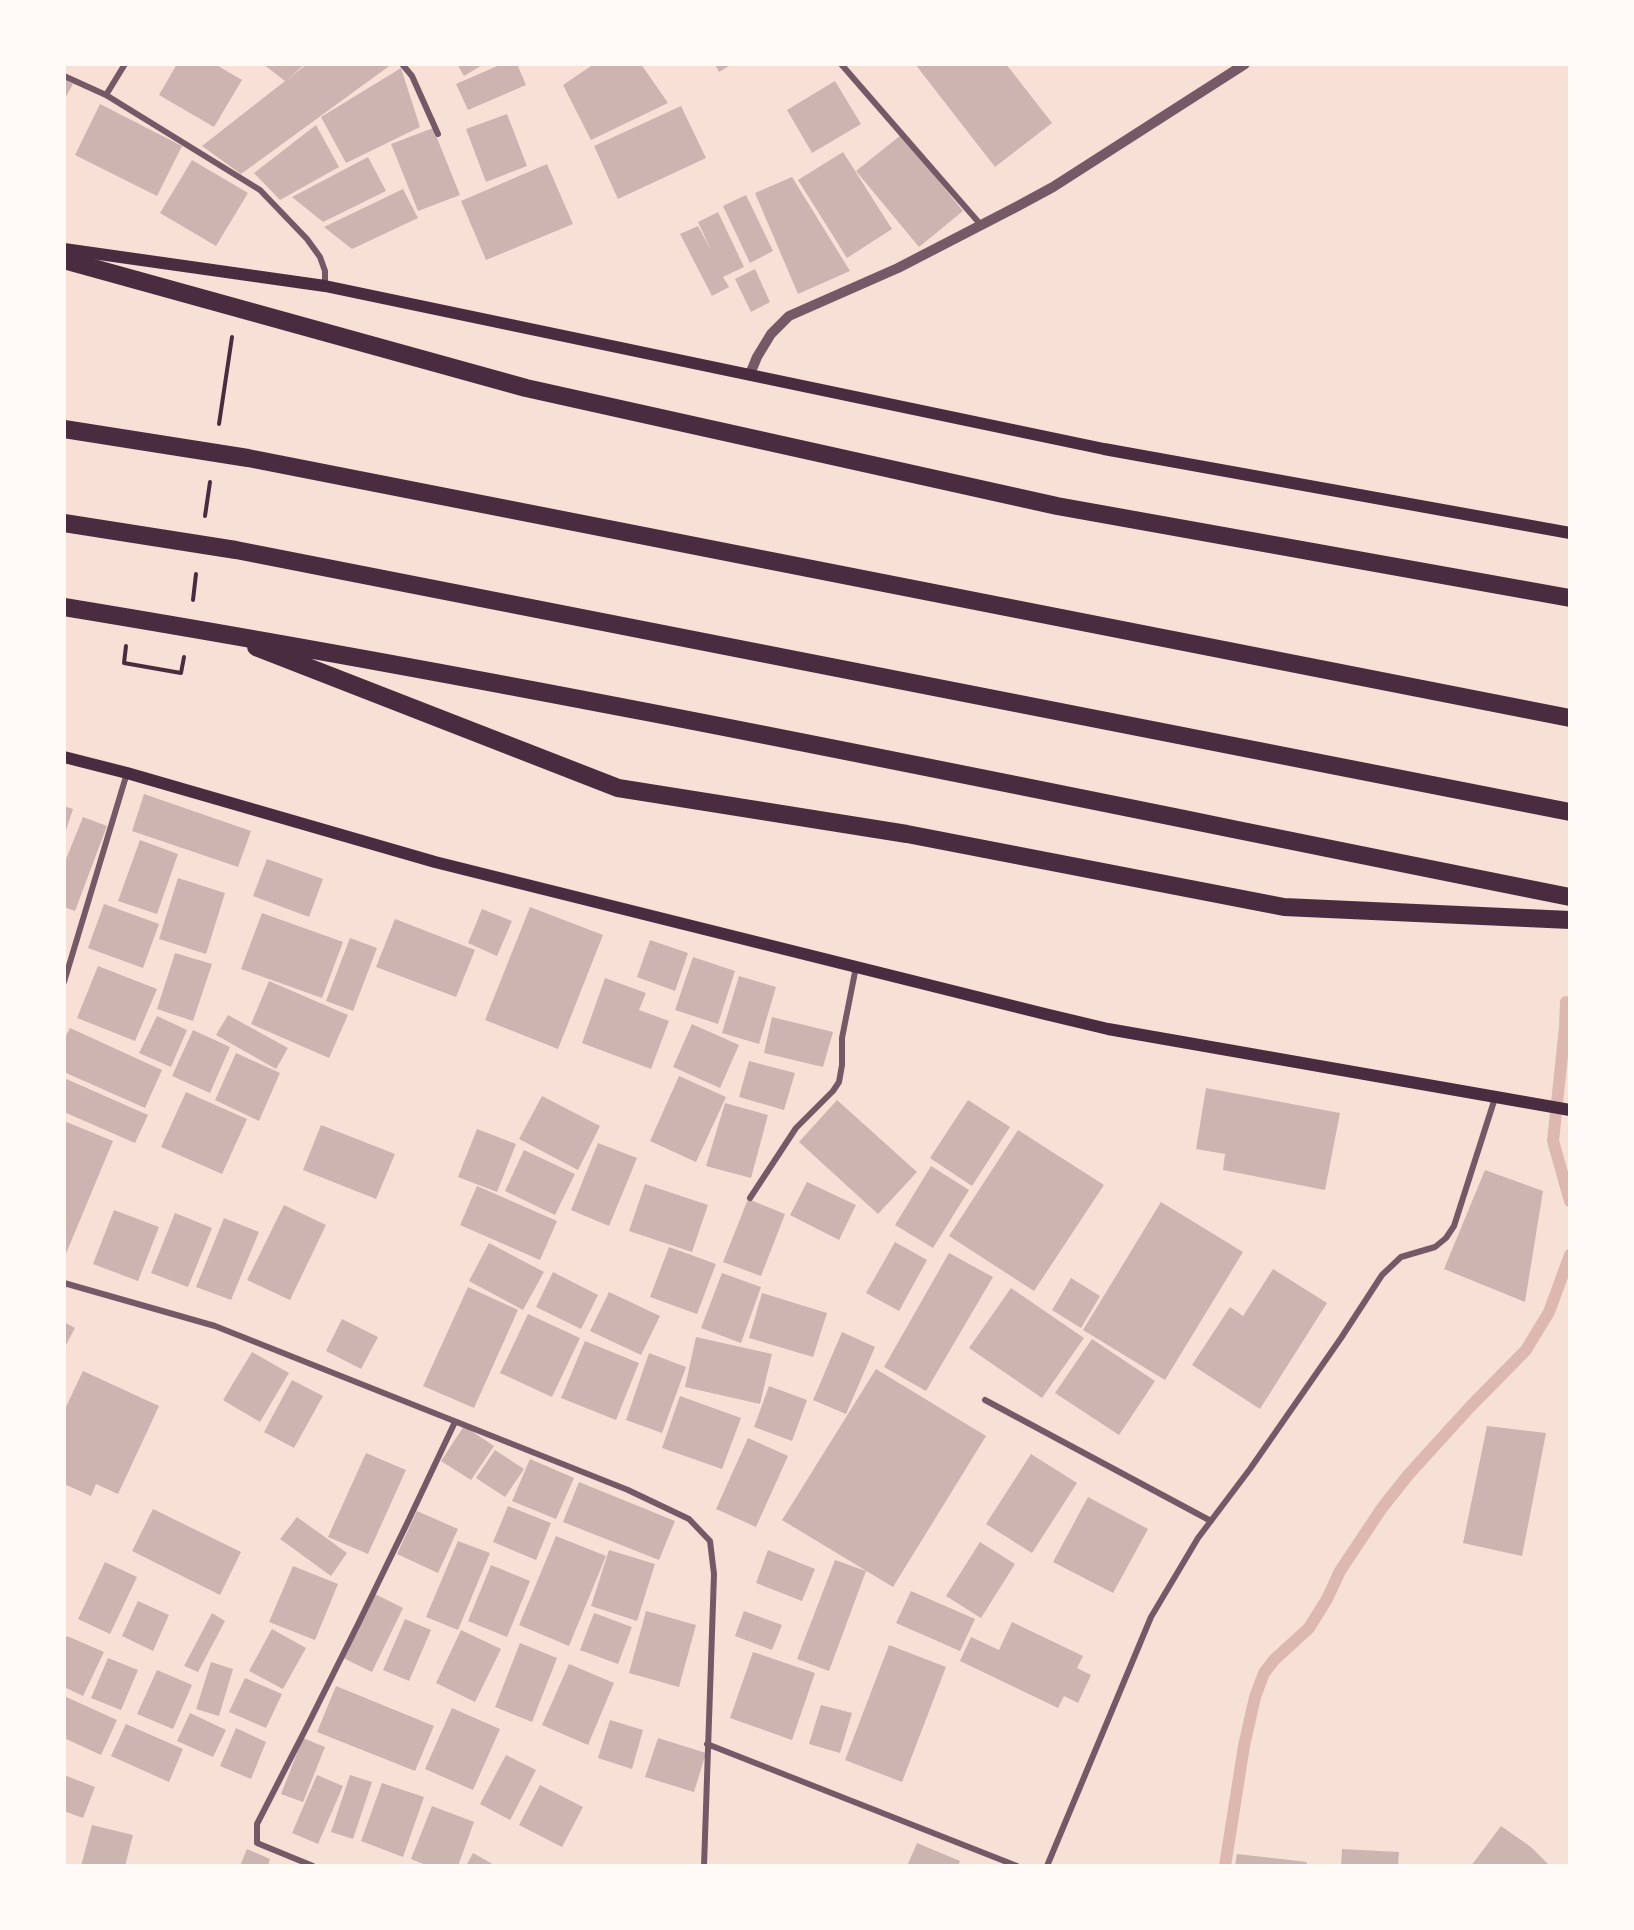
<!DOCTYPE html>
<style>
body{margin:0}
#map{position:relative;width:1634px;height:1930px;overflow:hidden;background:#f7e1d7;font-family:Barlow,sans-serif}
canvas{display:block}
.frame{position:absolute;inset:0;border:66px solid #fffaf5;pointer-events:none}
</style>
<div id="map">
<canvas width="1634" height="1930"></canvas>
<div class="frame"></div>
</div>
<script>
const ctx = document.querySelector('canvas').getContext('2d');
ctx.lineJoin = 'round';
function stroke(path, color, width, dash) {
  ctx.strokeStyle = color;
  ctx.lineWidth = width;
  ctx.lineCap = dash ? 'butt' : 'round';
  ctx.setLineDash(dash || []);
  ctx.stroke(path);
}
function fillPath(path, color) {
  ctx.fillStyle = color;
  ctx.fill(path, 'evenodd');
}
stroke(new Path2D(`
 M1566 1002 1565 1027 1553 1141 1570 1201
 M1225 1866 1244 1746 1255 1697 1264 1673 1274 1660 1309 1628 1327 1599 1340 1571 1382 1508 1409 1474 1470 1407 1526 1350 1549 1312 1570 1255`), '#dcb8b0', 12);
fillPath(new Path2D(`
 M177 64H215L242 80 214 127 159 95Z
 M263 64H305L287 80 307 64H392L241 174 202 146 285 81Z
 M457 64H484L464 76Z
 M502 64H517L526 85 468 110 456 84Z
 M594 64H641L668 103 591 140 563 85Z
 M715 64H732L719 72Z
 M915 64H1006L1052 123 995 167Z
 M401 68 420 127 346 163 321 117Z
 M64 79 73 84 64 100Z
 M835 81 861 124 812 153 787 110Z
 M100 104 182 146 157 196 75 155Z
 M681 106 706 158 618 199 594 146Z
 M507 114 527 166 486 182 466 129Z
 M316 125 339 167 280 200 254 173Z
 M433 128 460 195 418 211 391 144Z
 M901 135 963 211 919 247 856 171Z
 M843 152 892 229 847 258 798 180Z
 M368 157 386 191 323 222 292 197Z
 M192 160 248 193 216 246 160 213Z
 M547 164 573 224 486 260 461 201Z
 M792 177 850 271 798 294 755 193Z
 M403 189 418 218 352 249 324 227Z
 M746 195 773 251 750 263 723 206Z
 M718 212 744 267 723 277 729 287 712 296 680 234 698 226 711 250 698 222Z
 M755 269 770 302 751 312 735 279Z
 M144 794 251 831 238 867 132 831Z
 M64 806 73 809 65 833H64Z
 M83 817 107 826 75 911 64 907V864Z
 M140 840 178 854 157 914 118 901Z
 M267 859 323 879 309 917 253 896Z
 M178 878 225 893 206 954 159 939Z
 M104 904 159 924 143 968 88 948Z
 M530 907 603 935 558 1049 485 1020Z
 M482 909 512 921 497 956 468 943Z
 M262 913 343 942 322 998 241 969Z
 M395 919 475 950 456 997 376 967Z
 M350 938 377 948 353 1011 326 1001Z
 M650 940 688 953 675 991 637 977Z
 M175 953 212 964 193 1021 157 1009Z
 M693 957 735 971 718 1024 675 1010Z
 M98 966 157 989 135 1041 77 1018Z
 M739 976 776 987 759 1044 722 1033Z
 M605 978 646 993 639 1010 669 1021 651 1069 582 1043Z
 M269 981 348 1015 329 1058 251 1024Z
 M228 1015 288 1048 276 1069 216 1035Z
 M157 1016 187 1030 171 1067 139 1053Z
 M772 1017 833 1032 823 1067 764 1053Z
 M692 1024 739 1045 720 1088 673 1067Z
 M70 1028 162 1070 145 1108 64 1072V1039Z
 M193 1030 230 1047 210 1093 172 1076Z
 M236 1053 280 1073 259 1121 215 1100Z
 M749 1061 795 1073 784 1110 739 1097Z
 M679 1076 726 1097 696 1162 650 1141Z
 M64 1078 148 1115 135 1143 64 1112Z
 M1206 1088 1340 1113 1325 1190 1223 1170 1225 1154 1196 1149Z
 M186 1092 247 1119 222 1174 161 1147Z
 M542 1096 600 1126 578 1170 519 1139Z
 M837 1100 917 1172 878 1214 799 1142Z
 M968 1100 1010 1127 972 1186 930 1158Z
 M725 1103 768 1115 751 1178 706 1166Z
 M64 1121 113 1141 65 1256H64Z
 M321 1125 395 1154 376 1199 303 1170Z
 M477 1129 516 1144 497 1192 458 1177Z
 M1018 1130 1104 1185 1034 1291 949 1236Z
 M598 1143 637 1158 609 1226 571 1210Z
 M524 1150 575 1174 555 1215 505 1191Z
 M931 1166 969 1190 933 1248 895 1225Z
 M1485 1170 1543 1191 1525 1302 1444 1269Z
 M807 1182 856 1205 839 1240 790 1215Z
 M645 1184 708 1205 692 1252 629 1231Z
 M477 1186 557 1221 540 1260 460 1225Z
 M748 1199 785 1214 761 1276 723 1262Z
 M1161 1202 1243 1252 1165 1380 1083 1330Z
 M284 1205 326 1225 290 1300 247 1280Z
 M114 1210 159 1227 138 1281 93 1264Z
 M175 1213 212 1228 188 1287 151 1273Z
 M224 1218 259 1232 231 1300 196 1287Z
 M895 1242 927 1260 899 1311 866 1293Z
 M489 1243 544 1272 523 1310 469 1281Z
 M669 1247 716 1264 697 1314 650 1297Z
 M949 1253 993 1277 926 1391 884 1367Z
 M1273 1269 1327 1303 1260 1409 1192 1365 1230 1307 1243 1316Z
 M553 1272 598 1295 581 1329 536 1307Z
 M722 1273 761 1287 741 1343 701 1328Z
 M1071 1278 1100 1296 1081 1328 1052 1310Z
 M468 1287 518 1310 474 1408 423 1386Z
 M1011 1288 1084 1338 1042 1398 969 1348Z
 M609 1292 660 1316 641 1355 590 1331Z
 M762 1293 827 1313 813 1357 749 1338Z
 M528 1314 580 1338 552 1397 500 1373Z
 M342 1319 378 1337 361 1369 326 1351Z
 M64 1322 75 1328 64 1349Z
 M842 1332 875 1347 846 1414 813 1400Z
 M696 1337 772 1354 760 1404 685 1387Z
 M1092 1339 1155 1381 1119 1435 1055 1393Z
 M585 1341 639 1363 616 1420 561 1398Z
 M252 1352 289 1373 260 1422 223 1400Z
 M649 1353 686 1367 662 1433 626 1420Z
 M876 1369 986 1436 893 1587 782 1520Z
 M83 1371 159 1406 118 1494 96 1484 91 1496 64 1484V1411Z
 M292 1380 323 1396 294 1448 264 1432Z
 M769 1386 807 1400 792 1441 754 1427Z
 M680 1396 741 1418 722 1469 662 1448Z
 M464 1426 494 1446 471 1480 441 1461Z
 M1487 1426 1546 1433 1522 1556 1463 1543Z
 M748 1438 788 1456 756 1527 716 1509Z
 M495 1450 524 1469 505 1497 476 1478Z
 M366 1453 406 1470 368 1554 328 1537Z
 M1031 1454 1077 1483 1032 1553 986 1524Z
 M530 1459 574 1478 556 1519 512 1501Z
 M579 1482 675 1521 659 1560 563 1522Z
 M1088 1497 1148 1529 1113 1593 1053 1562Z
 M508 1506 551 1523 536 1560 493 1542Z
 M153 1509 241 1552 220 1595 132 1551Z
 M417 1511 458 1529 438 1573 397 1554Z
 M297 1517 347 1553 331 1576 280 1539Z
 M556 1536 606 1556 569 1646 519 1625Z
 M458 1541 490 1553 458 1630 426 1617Z
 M980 1542 1015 1564 981 1618 946 1596Z
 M609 1550 655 1564 637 1621 591 1606Z
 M768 1550 815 1569 802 1601 756 1583Z
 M835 1560 866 1571 829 1671 797 1659Z
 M105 1562 137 1577 110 1634 78 1619Z
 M491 1565 530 1581 507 1637 468 1621Z
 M293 1566 338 1584 315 1640 269 1622Z
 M911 1591 975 1619 960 1651 896 1623Z
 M375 1594 403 1608 372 1672 343 1658Z
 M138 1601 169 1615 153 1651 122 1636Z
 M646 1611 696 1625 679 1687 629 1673Z
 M744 1611 782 1625 772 1650 735 1636Z
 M212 1613 225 1621 198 1672 184 1666Z
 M594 1613 632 1627 618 1664 580 1650Z
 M405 1619 431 1630 409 1681 383 1670Z
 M1012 1622 1083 1656 1077 1668 1091 1675 1078 1703 1064 1696 1058 1708 960 1661 971 1637 999 1650Z
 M272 1629 306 1648 283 1689 249 1671Z
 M461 1630 501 1649 475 1702 436 1683Z
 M67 1636 104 1652 83 1696 64 1687V1642Z
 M520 1643 557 1658 532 1722 495 1707Z
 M889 1645 946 1667 902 1782 845 1760Z
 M753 1652 815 1673 792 1740 730 1718Z
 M108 1658 138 1670 121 1710 91 1698Z
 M211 1662 233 1669 219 1716 196 1709Z
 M569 1664 614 1683 588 1745 542 1725Z
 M157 1670 192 1685 173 1729 137 1714Z
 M245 1678 282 1694 266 1728 229 1712Z
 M336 1686 434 1726 415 1771 317 1732Z
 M64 1696 117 1720 101 1755 64 1738Z
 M821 1705 852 1713 840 1753 809 1744Z
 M452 1708 500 1729 473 1790 425 1769Z
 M190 1713 226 1730 213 1757 177 1741Z
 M610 1720 643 1730 632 1769 598 1758Z
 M126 1724 183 1749 169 1782 111 1756Z
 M236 1728 266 1742 251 1779 220 1766Z
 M303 1738 325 1747 303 1802 281 1794Z
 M658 1738 706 1753 694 1792 645 1777Z
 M506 1755 536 1770 510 1820 480 1804Z
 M64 1775 95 1787 83 1818 64 1811Z
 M317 1775 343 1786 318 1844 292 1833Z
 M350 1775 372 1782 353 1839 331 1832Z
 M382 1783 424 1797 403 1857 361 1841Z
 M540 1785 583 1807 562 1847 519 1825Z
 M432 1806 474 1822 458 1866H428L411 1859Z
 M92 1825 133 1835 125 1866H81Z
 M1501 1826 1531 1847 1550 1866H1471Z
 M917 1843 960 1861 958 1866H907Z
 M247 1849 270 1859 268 1866H240Z
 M1342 1849 1399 1852 1398 1866H1341Z
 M473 1853 496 1866H466Z
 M1237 1854 1307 1862 1306 1866H1235Z`), '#ccb4b1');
stroke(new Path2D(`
 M219 424 232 337
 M205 516 210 482
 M193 600 196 574
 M126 646 124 663 181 673 184 657`), '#4a2c40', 4);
stroke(new Path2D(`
 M402 64 412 76 438 134
 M841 64 981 225
 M64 76 106 95 260 190 307 239 320 257 325 271V286
 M106 95 125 64
 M64 982 127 773
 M750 1198 796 1128 833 1091 839 1082 842 1065V1038L856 967
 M64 1283 215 1326 628 1490 689 1519 710 1541 714 1574 704 1866
 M985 1400 1211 1521
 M707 1744 1017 1866
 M313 1866 257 1843V1824C326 1691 392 1557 455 1422
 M1047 1866 1151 1617 1198 1538 1250 1469 1341 1338 1382 1275 1401 1257 1435 1247 1446 1238 1454 1226 1495 1098`), '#755966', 6);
stroke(new Path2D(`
 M750 374 757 357 771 334 789 316 898 268 1018 206 1053 187 1245 64`), '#755966', 10);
stroke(new Path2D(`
 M64 249 325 286 1104 449 1570 533
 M64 757 127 773 435 862 1045 1014 1108 1029 1570 1110`), '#4a2c40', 12);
stroke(new Path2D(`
 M64 260 526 388 1057 506 1570 598
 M64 429 248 458 1570 718
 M64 523 236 550 1570 812
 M64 607C569 690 1069 797 1570 897
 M256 647 618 788 907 834 1284 907 1570 920`), '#4a2c40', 18);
</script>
